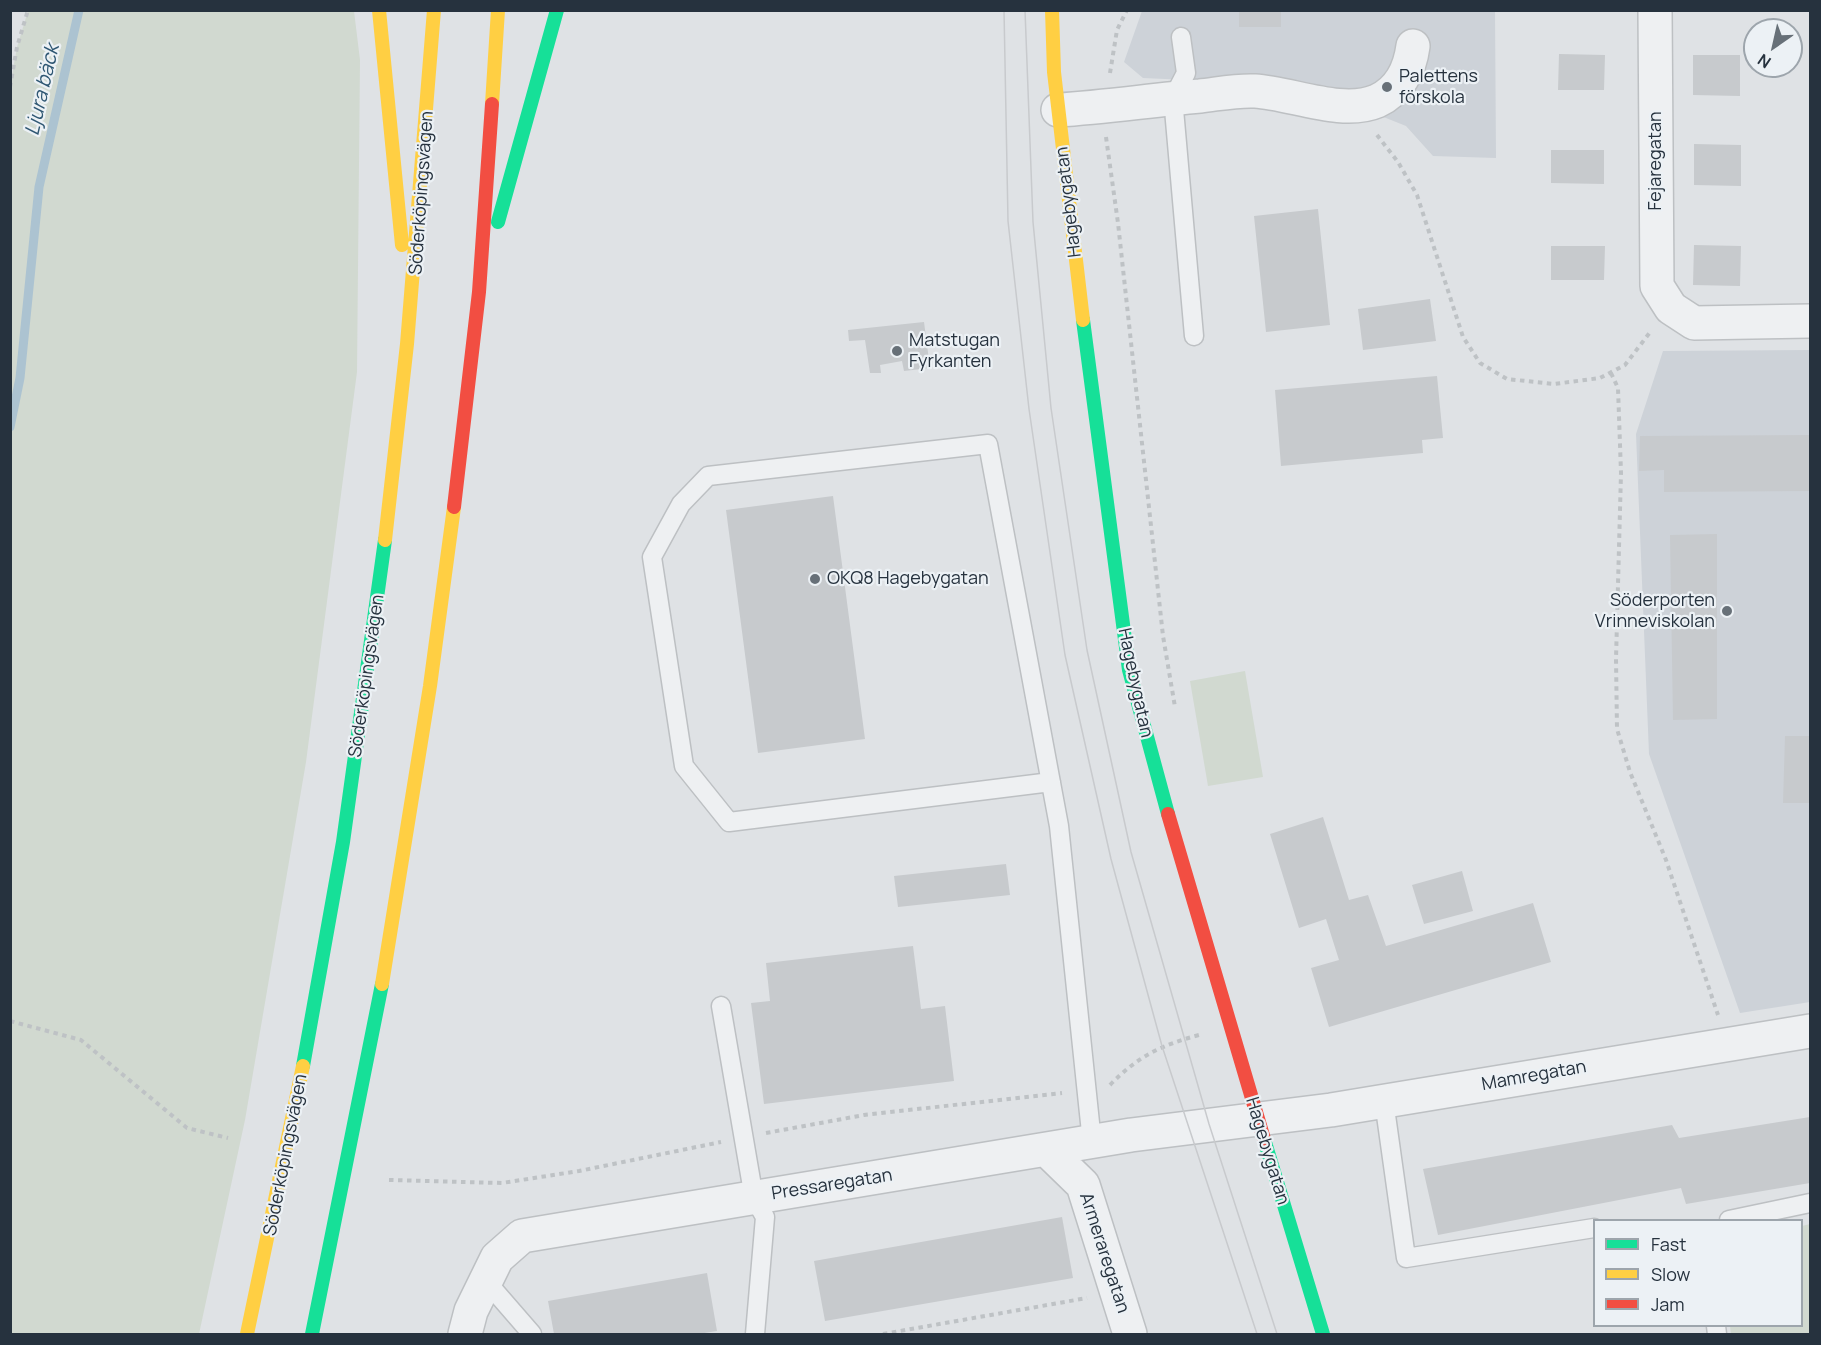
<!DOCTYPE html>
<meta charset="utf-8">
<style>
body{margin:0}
#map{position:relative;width:1821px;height:1345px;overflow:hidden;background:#dfe2e5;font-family:Manrope,sans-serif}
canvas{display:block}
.frame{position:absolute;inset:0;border:12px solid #26323e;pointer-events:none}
.legend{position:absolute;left:1593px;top:1219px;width:210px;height:108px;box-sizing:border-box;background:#ecf1f5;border:2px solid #9da5ac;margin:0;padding:8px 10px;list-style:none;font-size:18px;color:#26323e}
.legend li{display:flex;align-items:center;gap:12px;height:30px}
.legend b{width:30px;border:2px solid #9da5ac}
.north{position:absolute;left:1743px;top:18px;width:60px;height:60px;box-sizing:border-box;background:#ecf1f5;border:2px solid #9da5ac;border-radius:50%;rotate:214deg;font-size:16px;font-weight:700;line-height:24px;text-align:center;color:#26323e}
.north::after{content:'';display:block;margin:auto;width:21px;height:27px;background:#677078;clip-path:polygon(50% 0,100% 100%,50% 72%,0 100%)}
</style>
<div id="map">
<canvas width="1821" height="1345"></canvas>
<div class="frame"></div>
<ul class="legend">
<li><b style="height:8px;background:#16e098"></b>Fast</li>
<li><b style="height:8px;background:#ffcf43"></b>Slow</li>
<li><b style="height:8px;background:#f24e42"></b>Jam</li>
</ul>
<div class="north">N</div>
</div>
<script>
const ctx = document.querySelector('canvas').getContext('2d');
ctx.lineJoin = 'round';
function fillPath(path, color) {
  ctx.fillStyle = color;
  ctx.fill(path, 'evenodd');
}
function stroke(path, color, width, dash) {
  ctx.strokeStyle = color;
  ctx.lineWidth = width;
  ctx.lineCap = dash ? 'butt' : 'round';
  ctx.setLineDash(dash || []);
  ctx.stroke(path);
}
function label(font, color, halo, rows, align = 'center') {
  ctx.font = font + ' Manrope,sans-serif';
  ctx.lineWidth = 4.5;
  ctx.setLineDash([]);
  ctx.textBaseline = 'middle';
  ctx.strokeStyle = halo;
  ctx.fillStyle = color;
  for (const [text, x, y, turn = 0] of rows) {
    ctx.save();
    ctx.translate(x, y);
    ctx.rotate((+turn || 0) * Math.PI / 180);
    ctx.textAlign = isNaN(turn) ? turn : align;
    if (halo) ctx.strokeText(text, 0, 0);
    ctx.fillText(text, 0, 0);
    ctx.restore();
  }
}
fillPath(new Path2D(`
 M1142 11H1495L1496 158 1433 156 1406 126 1356 106 1253 83 1143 78 1124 62Z
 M1810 350V1002L1740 1013 1649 754 1636 434 1663 351Z`), '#cdd2d8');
fillPath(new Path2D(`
 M28 11H354L360 60 357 372 306 762 245 1120 199 1334H11L10 87 17 47Z
 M1245 671 1263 777 1208 786 1190 681Z
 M1810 1224V1334H1731L1730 1326H1802V1226Z`), '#d1d9d0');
stroke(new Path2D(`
 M10 427 20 378 39 187 79 10`), '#acc3d1', 9);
fillPath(new Path2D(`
 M1239 10H1281V27H1239Z
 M1559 54 1605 55 1604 90H1558Z
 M1693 55H1740V96L1693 95Z
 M1694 144 1741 145V186L1694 185Z
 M1551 150H1604V184L1551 183Z
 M1318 209 1330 325 1266 332 1254 216Z
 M1694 245 1741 246 1740 286 1693 285Z
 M1551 246H1605L1604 280H1551Z
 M1430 299 1436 341 1363 350 1358 309Z
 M924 322 930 368 904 371 902 361 880 365 881 373H870L865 340 849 341 848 330Z
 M1437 376 1443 438 1422 440 1423 453 1281 466 1275 390Z
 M1810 435V491L1664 492V470L1639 471 1640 436Z
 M833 496 865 739 758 753 726 510Z
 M1717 534V719L1673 720 1670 535Z
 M1785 736H1810V803H1783Z
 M1323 817 1349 900 1368 895 1386 946 1533 903 1551 962 1329 1027 1311 968 1339 960 1326 919 1299 928 1270 834Z
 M1006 864 1010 895 898 907 894 876Z
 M1462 871 1473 911 1424 924 1412 885Z
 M913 946 921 1009 945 1006 954 1081 764 1104 751 1003 770 1001 766 963Z
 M1810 1117V1183L1686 1204 1681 1188 1438 1235 1423 1169 1672 1125 1679 1138Z
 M1062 1217 1073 1278 825 1321 814 1261Z
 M707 1273 717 1331 698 1334H554L548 1301Z`), '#c7cacd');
const lane = new Path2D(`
 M1181 37 1186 73 1173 98 1194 336
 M1051 782 729 822 684 766 652 557 681 504 708 476 988 444 1059 826 1092 1142
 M721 1006 754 1198 765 1217 755 1334
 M1384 1101 1406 1258 1594 1228
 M1729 1220 1810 1203
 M486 1281 532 1334
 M1716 1326 1717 1334`);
const street = new Path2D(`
 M1655 10 1657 286 1671 308 1694 323 1810 321
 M1058 110C1106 107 1152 100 1200 96 1218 94 1237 90 1255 91 1291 93 1342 116 1377 101 1399 91 1410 69 1413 46
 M1047 1150 1083 1185 1130 1334
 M465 1334 471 1311 497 1258 522 1236 1131 1135 1331 1110 1810 1031`);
stroke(lane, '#bdc0c3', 21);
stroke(street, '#bdc0c3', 36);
stroke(new Path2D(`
 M1110 73 1117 30 1127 10
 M10 87 17 47 28 10
 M1377 135 1398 162 1417 195 1463 337 1480 363 1507 379 1554 384 1600 378 1625 365 1651 331
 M1106 137 1118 223 1163 636 1175 707
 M1611 373 1618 388 1621 473 1616 659 1617 729 1630 772 1666 860 1718 1015
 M10 1021 81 1040 187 1128 228 1138
 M1110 1085C1137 1057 1161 1045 1199 1035
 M766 1133 864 1115 1062 1093
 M389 1180 502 1183 579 1171 721 1142
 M883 1334 1087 1298`), '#bec2c5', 4, [4.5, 4.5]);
stroke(lane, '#eef0f2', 18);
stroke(street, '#eef0f2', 33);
stroke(new Path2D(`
 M498 222 557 10
 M1083 320 1129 670 1168 814
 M303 1066 343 842 385 540
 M1264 1139 1323 1334
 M312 1334 382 984`), '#16e098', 14);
stroke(new Path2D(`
 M379 10 402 245
 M1052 10 1054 72 1083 320
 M492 104 498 10
 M385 540 407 344 434 10
 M382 984 430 686 454 507
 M247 1334 303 1066`), '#ffcf43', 14);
stroke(new Path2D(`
 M454 507 479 292 492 104
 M1168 814 1264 1139`), '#f24e42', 14);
stroke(new Path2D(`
 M1004 10 1008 221 1029 409 1065 655 1111 859 1162 1046 1257 1334
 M1025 10 1033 222 1051 408 1087 650 1131 852 1209 1124 1277 1334`), '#c8cacd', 1.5);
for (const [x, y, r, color] of [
 [1387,87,6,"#677078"],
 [897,351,6,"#677078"],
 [815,579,6,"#677078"],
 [1727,611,6,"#677078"]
]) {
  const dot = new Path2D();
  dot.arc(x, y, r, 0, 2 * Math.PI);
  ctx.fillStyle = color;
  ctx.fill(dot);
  stroke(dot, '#ecf1f5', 2);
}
label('18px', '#26323e', '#ecf1f5', [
 ["Palettens",1399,77],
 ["förskola",1399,98],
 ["Matstugan",909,341],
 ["Fyrkanten",909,362],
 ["OKQ8 Hagebygatan",827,579],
 ["Söderporten",1715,601,"right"],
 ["Vrinneviskolan",1715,622,"right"]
], 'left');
label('18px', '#26323e', '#ecf1f5', [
 ["Fejaregatan",1656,161,-90],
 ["Söderköpingsvägen",422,193,-86],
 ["Hagebygatan",1069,202,-97],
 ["Söderköpingsvägen",367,676,-82],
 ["Hagebygatan",1135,683,78],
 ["Mamregatan",1534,1076,-10],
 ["Hagebygatan",1267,1151,73],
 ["Söderköpingsvägen",286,1155,-79],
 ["Pressaregatan",832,1185,-9],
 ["Armeraregatan",1104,1253,72]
]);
label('italic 20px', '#2f5773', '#ecf1f5', [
 ["Ljura bäck",43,90,-77]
]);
</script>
